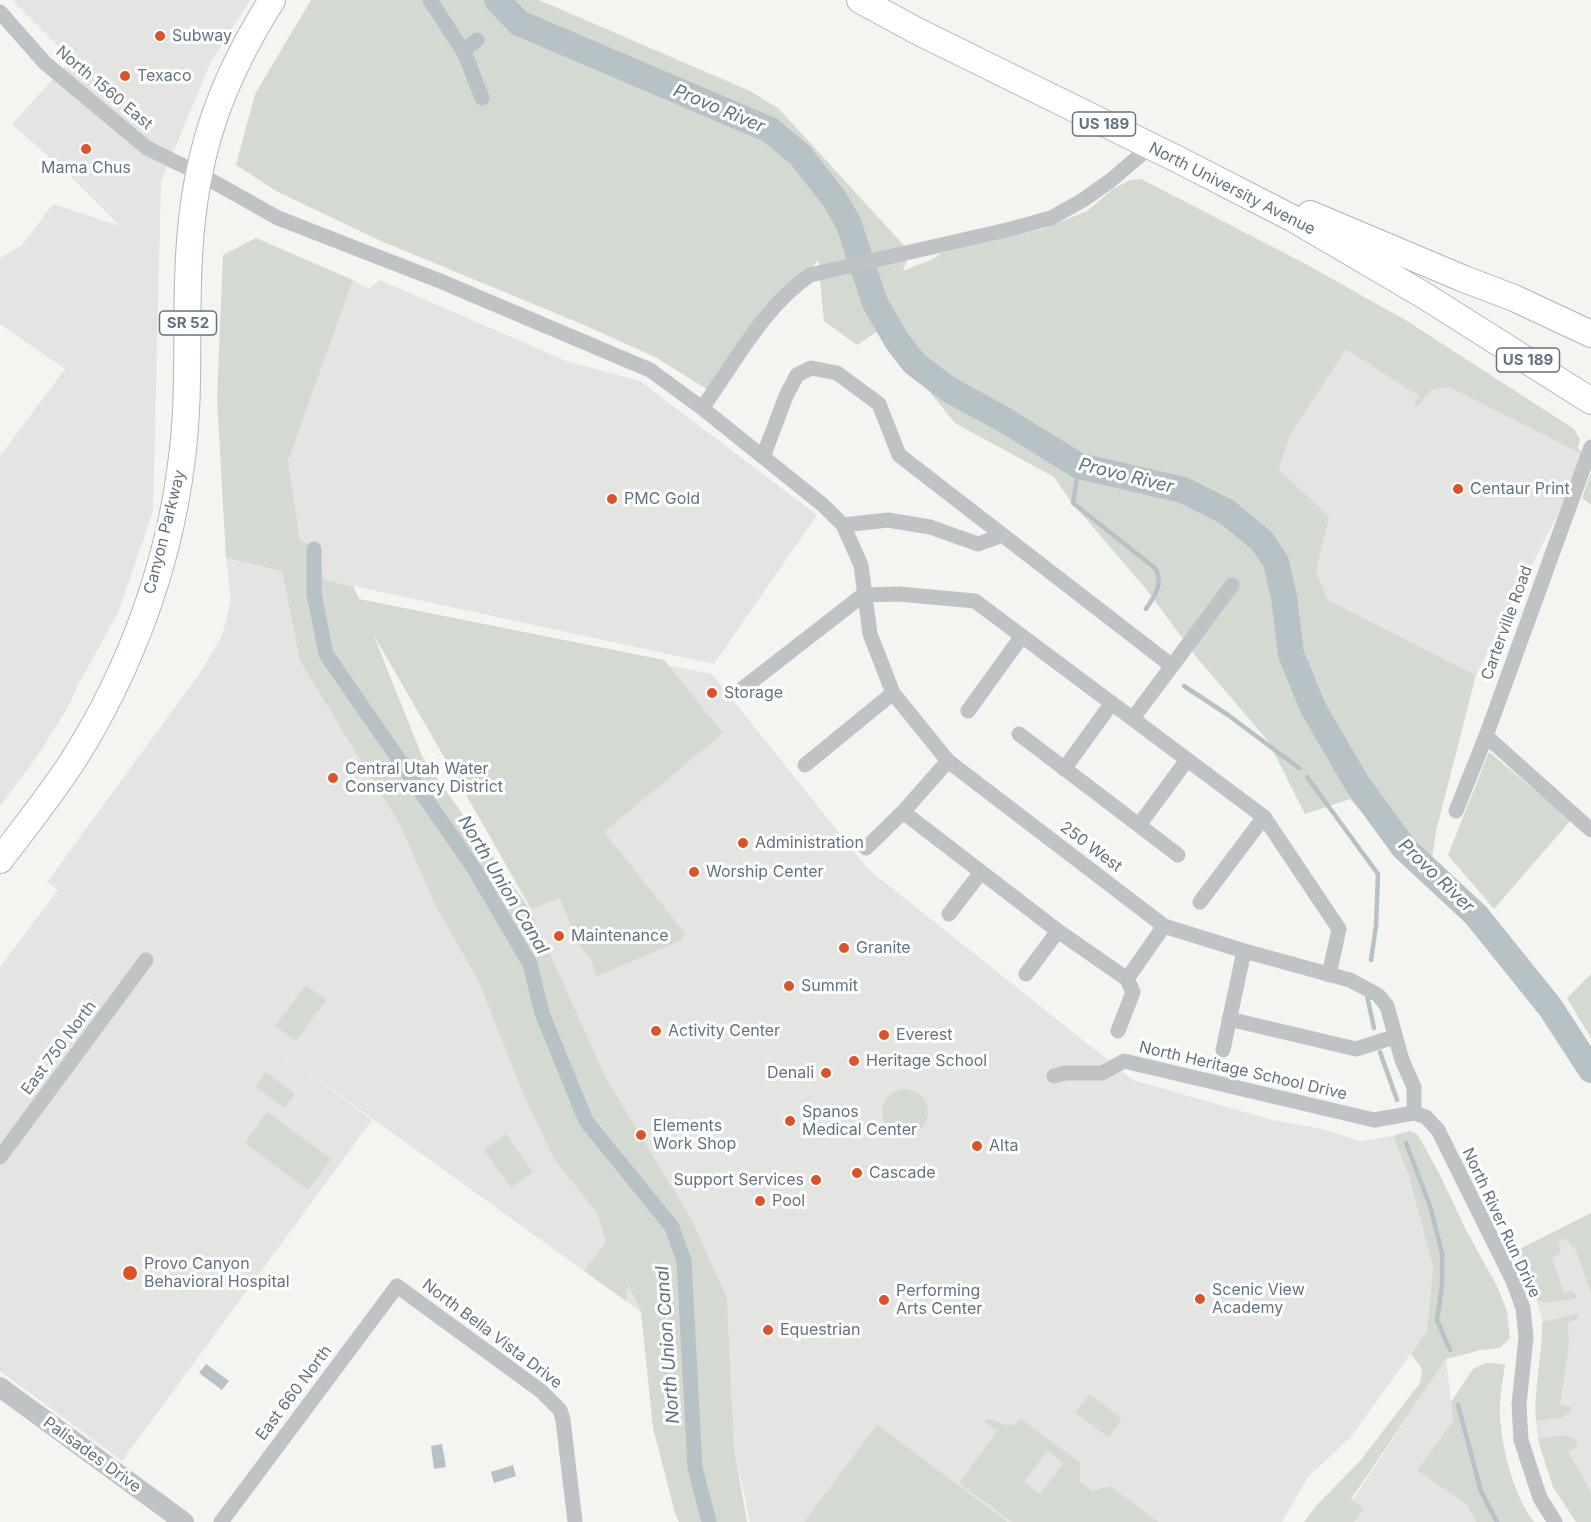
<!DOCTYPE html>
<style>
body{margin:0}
canvas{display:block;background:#f4f4f0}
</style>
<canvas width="1591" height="1522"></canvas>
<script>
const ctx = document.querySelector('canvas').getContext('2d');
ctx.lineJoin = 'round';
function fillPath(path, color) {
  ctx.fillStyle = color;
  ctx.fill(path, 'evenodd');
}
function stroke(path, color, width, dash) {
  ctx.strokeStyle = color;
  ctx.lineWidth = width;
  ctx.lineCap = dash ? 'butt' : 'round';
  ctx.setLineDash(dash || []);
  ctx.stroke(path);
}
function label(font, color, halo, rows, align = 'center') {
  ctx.font = font + ' Inter,sans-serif';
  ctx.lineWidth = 6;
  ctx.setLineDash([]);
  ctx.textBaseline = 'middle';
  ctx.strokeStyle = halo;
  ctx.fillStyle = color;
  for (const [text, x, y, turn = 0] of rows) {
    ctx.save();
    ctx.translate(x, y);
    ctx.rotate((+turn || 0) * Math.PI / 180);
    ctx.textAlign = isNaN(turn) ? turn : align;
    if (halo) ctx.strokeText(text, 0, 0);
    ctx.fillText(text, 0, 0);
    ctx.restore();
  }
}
fillPath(new Path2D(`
 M12 0H250L210 64 161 182 153 511 118 613 78 685 68 707 38 755 0 806V456L65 369 0 324V258L22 245 53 204 120 226 67 173 12 124 71 59Z
 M353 280 368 289 380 280 566 361 640 381 817 515 714 664 326 580 379 749 399 823 437 909 479 982 597 1213 641 1312 248 1029 372 1120 122 1461 0 1371V967L58 890 47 882 200 673 222 636 231 600 226 558 324 580 314 549 300 539 288 461Z
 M1346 348 1420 396 1414 406 1419 405 1431 390 1449 387 1587 457 1476 675 1328 600 1316 571 1328 517 1279 469 1290 435Z
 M360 603 712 674 868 869 1133 1080 1272 1120 1318 1128 1361 1141 1393 1136 1408 1175 1433 1267 1427 1331 1351 1437 1308 1477 1282 1522H1008L877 1424 804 1522H750L734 1447 727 1298 692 1220 606 1078 531 911Z
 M1591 1213V1522L1553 1487 1538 1441 1535 1405 1542 1364 1545 1327 1527 1272 1514 1252Z
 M1446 1358 1453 1421 1417 1470 1467 1505 1476 1522H1338Z`), '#e4e5e3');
fillPath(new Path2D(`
 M311 0H539L750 91 778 108 910 252 903 271 935 258 941 253 1043 229 1087 211 1113 189 1130 180 1141 179 1302 262 1407 321 1574 429 1580 439 1578 448 1587 457 1449 387 1431 390 1419 405 1413 407 1419 396 1346 349 1290 435 1279 469 1329 517 1316 571 1328 600 1476 675 1436 831 1428 886 1350 799 1305 814 1268 741 1198 659 1146 589 1069 499 1054 477 955 423 879 330 857 345 824 321 818 260 713 393 655 357 584 325 381 241 276 191 236 165 255 94Z
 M256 238 353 280 288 461 300 539 314 549 325 580 353 586 359 599 664 660 723 733 604 832 685 933 680 941 597 976 590 958 577 943 560 898 532 909 373 634 423 758 531 911 606 1078 692 1220 727 1298 734 1447 747 1522H679L675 1513 653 1428 641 1312 628 1284 626 1301 584 1271 606 1242 597 1213 555 1160 527 1103 479 982 437 909 399 823 300 661 282 571 226 558 217 398 223 255Z
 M1591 472V505L1582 498Z
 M1489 752 1571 820 1494 909 1448 855Z
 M1591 974V1038L1567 998Z
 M306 985 326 1000 296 1041 275 1026Z
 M266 1072 295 1094 284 1108 255 1086Z
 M882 1112a23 23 0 1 1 46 0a23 23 0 1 1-46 0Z
 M267 1112 331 1159 308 1190 245 1143Z
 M1410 1131 1418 1135 1439 1173 1467 1232 1497 1286 1507 1311 1510 1338 1500 1348 1481 1350 1446 1359 1351 1499 1364 1509 1354 1522H1304L1317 1505 1360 1461 1420 1383 1422 1369 1411 1354 1427 1331 1433 1267 1408 1174 1393 1136Z
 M506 1134 533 1172 511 1188 484 1150Z
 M1591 1213V1293L1575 1248 1572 1247 1566 1238 1558 1243 1561 1253 1552 1258 1564 1293 1572 1292 1577 1296 1575 1299 1546 1303 1537 1300 1527 1272 1514 1252Z
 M1577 1314 1579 1318 1568 1323 1569 1343 1560 1405 1572 1407 1571 1411 1563 1417 1536 1421C1533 1388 1543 1356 1542 1322Z
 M1486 1363 1505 1364C1503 1380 1499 1399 1500 1415 1502 1450 1513 1494 1534 1522H1476L1467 1505 1417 1470 1453 1421 1451 1402 1473 1369Z
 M1090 1394 1122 1419 1108 1437 1075 1412Z
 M989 1419C1003 1423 1009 1431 1021 1419L1079 1462 1080 1464V1482L1092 1491 1110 1486 1158 1522H1012L959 1483 997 1431 983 1421ZM1047 1451 1063 1463 1040 1494 1024 1482Z
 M877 1424 1008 1522H804Z
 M1567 1435 1576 1440 1578 1447 1568 1451 1591 1492V1522H1576L1553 1487 1538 1439Z`), '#d4dad1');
fillPath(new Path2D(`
 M206 1364 229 1381 222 1390 199 1373Z
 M442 1444 446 1467 434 1469 431 1446Z
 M513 1465 516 1476 494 1483 491 1472Z`), '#b6c2c6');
stroke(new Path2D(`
 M1079 466 1073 503 1156 569C1163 586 1155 595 1146 609
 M1184 686 1228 715 1299 768
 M1307 777 1378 874 1376 926 1371 960
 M1367 996 1374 1028
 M1380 1052 1397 1100
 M1406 1143 1430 1206 1442 1253V1286L1437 1320 1450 1350
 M1458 1405 1481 1491 1497 1522`), '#b6c2c6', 4.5);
stroke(new Path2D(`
 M430 0 465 54 482 98
 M465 54 466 48 477 40
 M314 549V593L326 654 473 867 530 964 542 1013 586 1121 672 1227 684 1261 695 1468 709 1522`), '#b6c2c6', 15);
stroke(new Path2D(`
 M497 0 519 23 770 130 800 155 833 197 848 222 875 303 897 341 914 363 948 389 1003 419 1079 466 1183 490 1227 512 1262 541 1276 562 1284 597 1291 654 1313 708 1358 785 1404 848 1476 915 1550 1007 1591 1070`), '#b6c2c6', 26);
const trunk = new Path2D(`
 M860 0 917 31 1179 160 1292 218 1425 296 1591 401
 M1310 214 1464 279 1514 298 1591 334
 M0 860C25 827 51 795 74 759 129 672 168 568 181 465 191 396 185 326 189 257 194 157 219 84 272 0`);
stroke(trunk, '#b2b5b8', 28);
stroke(new Path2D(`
 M0 12 45 63 147 148 198 173 278 218 440 281 650 370 702 408 823 505 843 525 861 565 870 634 893 693 948 761 1164 926 1244 951 1350 980 1378 995 1387 1006 1402 1060 1414 1087V1113
 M702 408C734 364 764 306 810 275L1011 229 1051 218 1083 200 1110 181 1151 146
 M763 457 786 396 797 375 811 368 837 373 879 404 899 455 1172 666 1133 718
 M843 525 888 520 930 527 978 544 995 538 999 533
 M1172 666 1232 585
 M742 689 863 595 899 594 975 601 1264 817 1339 929 1329 975
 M968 711 1022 636
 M1019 734 1178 855
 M1486 736 1591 830
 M805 765 893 693
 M1064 769 1112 703
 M1456 811 1486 736 1591 447
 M903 812 1058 931 1127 979
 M1139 825 1187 760
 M866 848 903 812 948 761
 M1200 902 1264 817
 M949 914 981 872
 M1026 974 1058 931
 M1229 1019 1356 1049 1394 1037
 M1118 1031 1133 992 1127 979 1164 926
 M1223 1050 1244 951
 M1054 1076 1065 1073H1102L1124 1061 1374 1120 1414 1113 1426 1117 1438 1130 1513 1281 1523 1308 1526 1337 1519 1405 1521 1440 1540 1498 1555 1522
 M0 1157 146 960
 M221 1522 397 1286 541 1391 560 1410 563 1420 575 1522`), '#bfc3c6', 15);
stroke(new Path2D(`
 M0 1387 184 1522`), '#bfc3c6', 20);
stroke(trunk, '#fff', 26);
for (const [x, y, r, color] of [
 [160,36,6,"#dd5226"],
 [125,76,6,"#dd5226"],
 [86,149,6,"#dd5226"],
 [1458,489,6,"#dd5226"],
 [612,499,6,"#dd5226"],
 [712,693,6,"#dd5226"],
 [333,778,6,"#dd5226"],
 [743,843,6,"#dd5226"],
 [694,872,6,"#dd5226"],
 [559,936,6,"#dd5226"],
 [844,948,6,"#dd5226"],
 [789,986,6,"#dd5226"],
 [656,1031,6,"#dd5226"],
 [884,1035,6,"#dd5226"],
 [854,1061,6,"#dd5226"],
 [826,1073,6,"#dd5226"],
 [790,1121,6,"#dd5226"],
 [641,1135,6,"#dd5226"],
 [977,1146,6,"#dd5226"],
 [857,1173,6,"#dd5226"],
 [816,1180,6,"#dd5226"],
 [760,1201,6,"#dd5226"],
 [130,1273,8,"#dd5226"],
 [1200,1299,6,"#dd5226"],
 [884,1300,6,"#dd5226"],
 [768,1330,6,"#dd5226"]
]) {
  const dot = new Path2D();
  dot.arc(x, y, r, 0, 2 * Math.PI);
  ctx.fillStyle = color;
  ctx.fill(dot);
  stroke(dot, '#fff', 2);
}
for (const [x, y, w] of [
 [1104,124,63],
 [188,323,57],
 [1528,360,63]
]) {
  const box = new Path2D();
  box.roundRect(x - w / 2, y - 12, w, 24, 4.5);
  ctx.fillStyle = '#fff';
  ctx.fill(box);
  stroke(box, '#637380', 1.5);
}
label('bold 15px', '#637380', null, [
 ["US 189",1104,124],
 ["SR 52",188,323],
 ["US 189",1528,360]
]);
label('16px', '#637380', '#fff', [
 ["Subway",172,36],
 ["Texaco",137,76],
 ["Mama Chus",86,168,"center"],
 ["Centaur Print",1470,489],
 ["PMC Gold",624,499],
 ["Storage",724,693],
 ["Central Utah Water",345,769],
 ["Conservancy District",345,787],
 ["Administration",755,843],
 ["Worship Center",706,872],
 ["Maintenance",571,936],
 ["Granite",856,948],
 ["Summit",801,986],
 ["Activity Center",668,1031],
 ["Everest",896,1035],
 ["Heritage School",866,1061],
 ["Denali",814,1073,"right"],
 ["Spanos",802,1112],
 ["Medical Center",802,1130],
 ["Elements",653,1126],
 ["Work Shop",653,1144],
 ["Alta",989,1146],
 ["Cascade",869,1173],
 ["Support Services",804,1180,"right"],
 ["Pool",772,1201],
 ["Provo Canyon",144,1264],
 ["Behavioral Hospital",144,1282],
 ["Scenic View",1212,1290],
 ["Academy",1212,1308],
 ["Performing",896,1291],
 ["Arts Center",896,1309],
 ["Equestrian",780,1330]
], 'left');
label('16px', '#637380', '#fff', [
 ["North 1560 East",104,88,40],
 ["North University Avenue",1232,189,27],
 ["Canyon Parkway",165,532,-76],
 ["Carterville Road",1507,623,-70],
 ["250 West",1091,847,37],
 ["East 750 North",59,1048,-53],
 ["North Heritage School Drive",1243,1071,13],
 ["North River Run Drive",1501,1223,65],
 ["North Bella Vista Drive",492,1334,37],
 ["East 660 North",294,1393,-53],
 ["Palisades Drive",92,1455,36]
]);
label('italic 18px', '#5f757e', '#fff', [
 ["Provo River",719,109,23],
 ["Provo River",1126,476,14],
 ["Provo River",1436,876,44],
 ["North Union Canal",503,885,59],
 ["North Union Canal",668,1345,-94]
]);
</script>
